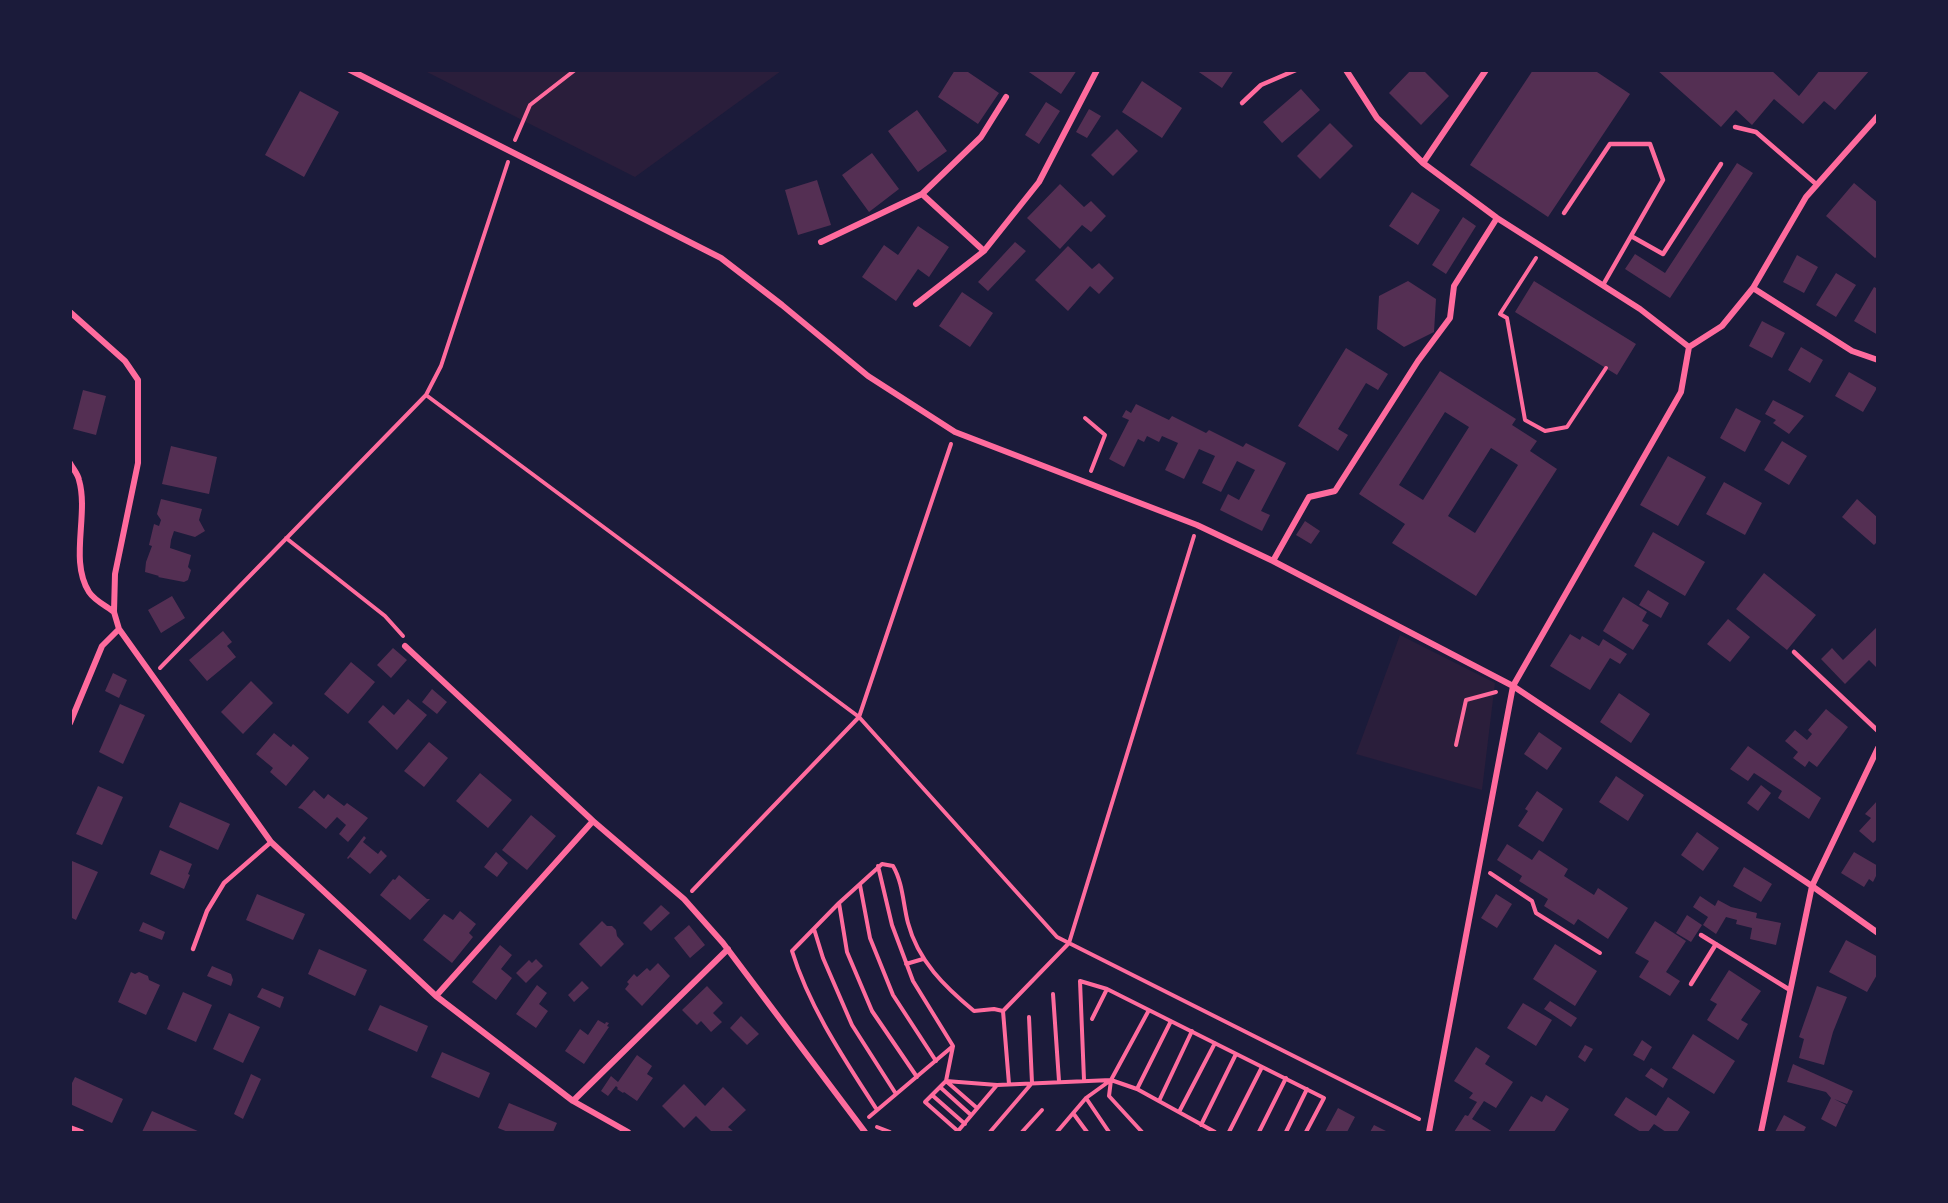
<!DOCTYPE html>
<style>
body{margin:0}
#map{position:relative;width:1948px;height:1203px;overflow:hidden;background:#1b1b3a;font-family:"Noto Sans",sans-serif}
canvas{display:block}
.frame{position:absolute;inset:0;border:72px solid #1b1b3a;pointer-events:none}
</style>
<div id="map">
<canvas width="1948" height="1203"></canvas>
<div class="frame"></div>
</div>
<script>
const ctx = document.querySelector('canvas').getContext('2d');
ctx.lineJoin = 'round';
function fillPath(path, color) {
  ctx.fillStyle = color;
  ctx.fill(path, 'evenodd');
}
function stroke(path, color, width, dash) {
  ctx.strokeStyle = color;
  ctx.lineWidth = width;
  ctx.lineCap = dash ? 'butt' : 'round';
  ctx.setLineDash(dash || []);
  ctx.stroke(path);
}
fillPath(new Path2D(`
 M425 71H781L635 177Z
 M1400 635 1495 683 1482 790 1356 754Z`), '#2a1e3b');
fillPath(new Path2D(`
 M955 70H965L999 93 978 124 938 97Z
 M1026 70H1077L1061 94Z
 M1196 70H1234L1222 88Z
 M1411 70H1423L1449 96 1421 125 1389 93Z
 M1533 70H1594L1630 94 1548 217 1470 165Z
 M1657 70H1771L1799 96 1820 70H1870L1835 110 1824 101 1803 124 1774 99 1752 125 1736 110 1721 127Z
 M1142 81 1182 108 1162 138 1122 112Z
 M1301 89 1320 110 1282 143 1263 122Z
 M300 91 339 112 304 177 265 155Z
 M1046 102 1060 111 1039 144 1025 135Z
 M1089 109 1101 116 1087 138 1076 132Z
 M917 110 947 151 918 172 888 131Z
 M1330 123 1353 146 1320 179 1297 156Z
 M1117 129 1138 151 1113 176 1091 155Z
 M872 153 899 189 869 212 842 175Z
 M1737 163 1753 173 1670 298 1625 269 1635 254 1665 273Z
 M817 180 831 225 798 235 785 190Z
 M1854 183 1878 203V256L1875 258 1826 216Z
 M1060 184 1084 207 1091 201 1106 216 1091 232 1082 225 1060 249 1027 218Z
 M1412 192 1440 210 1418 245 1389 226Z
 M1463 217 1476 226 1446 274 1432 265Z
 M918 226 949 247 929 277 918 269 896 301 862 277 884 245 898 255Z
 M1015 242 1026 251 988 291 978 282Z
 M1068 246 1092 269 1099 263 1114 278 1099 294 1090 286 1068 311 1035 280Z
 M1797 255 1818 267 1804 293 1783 282Z
 M1836 273 1856 285 1836 317 1816 305Z
 M1408 281 1436 299 1434 332 1404 347 1377 329 1379 296Z
 M1534 281 1636 344 1617 375 1515 312Z
 M1874 287 1878 289V335L1854 321Z
 M962 292 993 313 970 347 939 326Z
 M1762 321 1785 333 1772 358 1749 346Z
 M1801 347 1823 360 1810 383 1788 370Z
 M1346 348 1388 374 1378 390 1366 383 1338 429 1348 435 1338 451 1298 426Z
 M1440 371 1516 419 1512 425 1537 441 1530 451 1557 469 1476 596 1392 543 1405 524 1359 494ZM1445 412 1469 427 1423 500 1399 485ZM1491 448 1518 465 1475 533 1448 516Z
 M1849 372 1877 388 1863 412 1835 396Z
 M83 390 106 396 96 435 73 429Z
 M1773 400 1804 416 1789 434 1773 423 1776 420 1765 414Z
 M1136 404 1169 420 1172 416 1206 433 1209 430 1243 447 1246 443 1286 463 1261 511 1270 515 1262 531 1220 510 1228 494 1239 500 1255 470 1237 461 1221 492 1202 483 1215 456 1199 449 1184 479 1165 470 1178 443 1162 436 1159 442 1147 436 1144 442 1138 439 1124 467 1109 459 1129 420 1122 417 1126 410 1131 413Z
 M1736 408 1761 421 1745 452 1720 438Z
 M1782 441 1807 456 1789 485 1764 470Z
 M171 446 217 457 209 494 162 484Z
 M1668 456 1706 477 1678 526 1640 505Z
 M1724 482 1762 503 1745 535 1706 514Z
 M161 499 202 509 199 520 205 531 195 537 174 531 171 540 170 548 191 555 188 567 191 570 188 580 184 582 158 577 159 576 145 572 146 562 152 546 149 545 154 524 159 526 161 520 157 514Z
 M1857 499 1878 518V541L1874 545 1842 517Z
 M1305 521 1320 531 1311 544 1296 535Z
 M1653 532 1705 562 1685 596 1634 566Z
 M1764 573 1816 615 1787 650 1736 609Z
 M1648 590 1669 603 1661 618 1639 605Z
 M172 596 185 618 161 633 148 610Z
 M1623 597 1647 612 1642 621 1649 625 1633 650 1603 631Z
 M1728 619 1750 637 1730 662 1707 644Z
 M1878 626V669L1869 660 1845 684 1821 659 1832 648 1843 660Z
 M223 631 232 642 227 646 236 657 207 681 189 660Z
 M1570 634 1580 640 1582 636 1599 646 1603 639 1627 654 1620 664 1610 658 1590 690 1550 666Z
 M393 648 407 660 391 678 377 665Z
 M351 662 375 682 348 714 324 694Z
 M113 673 127 680 119 698 105 691Z
 M251 681 273 703 243 734 221 712Z
 M432 689 447 702 437 714 422 702Z
 M1619 693 1650 714 1631 743 1600 722Z
 M408 699 427 715 397 750 368 722 383 705 394 715Z
 M120 704 145 715 123 764 99 752Z
 M1826 709 1848 727 1817 767 1809 761 1805 767 1793 758 1798 752 1785 741 1795 730 1807 740 1812 734 1808 730Z
 M1539 732 1562 748 1547 770 1524 754Z
 M274 733 291 747 293 744 309 758 286 786 270 772 273 768 256 754Z
 M429 742 448 758 424 787 404 771Z
 M1748 746 1821 798 1809 819 1778 798 1782 791 1754 773 1748 781 1730 769Z
 M480 773 512 800 488 828 456 801Z
 M1616 776 1644 795 1628 821 1599 802Z
 M1761 785 1771 793 1758 811 1747 803Z
 M98 786 123 797 102 845 76 834Z
 M314 790 324 799 328 794 344 806 347 803 368 818 348 842 339 834 346 825 337 817 326 829 302 809 298 808Z
 M1537 791 1563 809 1543 842 1518 826 1528 811 1525 809Z
 M1878 800V838L1873 843 1859 831 1871 818 1865 814Z
 M180 802 230 824 218 850 169 827Z
 M531 815 556 836 527 870 502 850Z
 M1697 832 1719 848 1703 871 1681 855Z
 M364 836 366 838 363 842 378 854 381 850 387 856 370 874 350 857 348 859 347 858Z
 M1507 844 1532 860 1539 850 1568 869 1564 876 1594 895 1598 888 1628 908 1608 939 1578 919 1574 925 1544 906 1548 899 1519 881 1522 876 1497 860Z
 M160 850 192 864 188 874 190 875 184 889 150 874Z
 M496 852 508 863 497 877 484 867Z
 M1854 852 1878 866V877L1876 876 1873 882 1869 879 1864 887 1841 873Z
 M72 861 98 872 76 920 70 917V865Z
 M1744 867 1772 884 1761 902 1733 886Z
 M399 875 427 899H430L410 920 380 895 393 879 395 880Z
 M257 894 305 914 293 940 246 920Z
 M1496 894 1512 904 1497 928 1481 918Z
 M1700 896 1715 906 1718 900 1731 907 1757 913 1756 918 1781 923 1776 945 1750 939 1752 928 1736 924 1737 920 1726 917 1716 934 1703 925 1708 917 1693 907Z
 M661 905 670 913 651 931 643 923Z
 M460 911 476 924 469 933 473 937 452 963 423 940 444 914 453 920Z
 M1687 915 1702 925 1691 942 1676 933Z
 M602 921 607 926H612L616 930 617 936 624 944 601 967 579 944Z
 M1655 921 1686 941 1666 972 1680 981 1670 996 1639 977 1649 961 1635 953Z
 M143 922 165 932 162 940 139 931Z
 M689 925 705 945 690 958 674 938Z
 M1846 940 1878 957V973L1867 992 1829 972Z
 M1555 944 1597 971 1575 1006 1533 979Z
 M500 945 512 955 501 969 512 978 496 1000 472 982Z
 M319 949 367 970 355 996 308 974Z
 M536 959 543 966 526 983 516 973 529 960 532 963Z
 M658 963 670 976 642 1006 625 989 629 984 627 982 634 974 637 977 647 968 650 971Z
 M212 966 231 974 233 980 231 986 207 976Z
 M1729 970 1761 991 1741 1020 1748 1024 1738 1040 1707 1020 1717 1004 1710 1000Z
 M131 972 135 974 139 972 148 976 149 980 160 985 146 1015 118 1002Z
 M582 981 589 988 574 1002 568 995Z
 M537 985 547 993 539 1004 548 1011 536 1028 516 1014Z
 M707 986 723 1003 713 1013 722 1022 711 1032 701 1021 697 1025 682 1010Z
 M1817 986 1847 997 1833 1032 1824 1065 1799 1058 1804 1039 1799 1037Z
 M262 988 284 997 280 1008 257 997Z
 M183 992 212 1005 196 1042 167 1029Z
 M1550 1001 1577 1018 1571 1027 1544 1009Z
 M1523 1003 1552 1020 1536 1046 1507 1028Z
 M380 1005 428 1026 417 1052 368 1030Z
 M229 1013 260 1027 243 1063 213 1049Z
 M741 1016 759 1034 747 1045 730 1028Z
 M598 1020 605 1024 606 1022 609 1023 607 1026 609 1027 584 1064 565 1051 580 1029 588 1035Z
 M1693 1034 1735 1061 1714 1094 1672 1068Z
 M1642 1040 1652 1047 1644 1061 1633 1055Z
 M1585 1045 1593 1049 1585 1062 1578 1057Z
 M1476 1047 1490 1056 1485 1064 1513 1082 1496 1108 1484 1101 1472 1119 1493 1132H1454L1465 1115 1468 1116 1477 1102 1469 1098 1473 1093 1454 1081Z
 M442 1052 490 1073 479 1098 431 1077Z
 M637 1055 652 1066 647 1074 653 1078 637 1101 624 1092 623 1093 617 1089 618 1088 616 1086 608 1096 601 1091 611 1076 618 1082Z
 M1793 1064 1853 1091 1847 1104 1834 1099 1846 1105 1836 1127 1821 1119 1831 1098 1826 1092 1787 1082Z
 M1651 1068 1668 1079 1663 1088 1645 1076Z
 M251 1074 261 1079 243 1119 234 1114Z
 M75 1077 123 1099 112 1123 70 1104V1087Z
 M684 1084 705 1106 723 1087 746 1110 728 1127 734 1132H712L696 1116 684 1128 662 1106Z
 M1546 1095 1569 1109 1554 1132H1508L1531 1096 1542 1102Z
 M1626 1097 1656 1116 1668 1097 1690 1112 1677 1132H1666L1654 1124 1648 1132H1641L1614 1115Z
 M509 1103 557 1123 553 1132H508L498 1128Z
 M1338 1108 1355 1117 1347 1132H1325Z
 M152 1111 200 1132H142Z
 M1784 1115 1806 1127 1804 1131 1807 1132H1775Z
 M1374 1125 1388 1132H1370Z`), '#542f53');
stroke(new Path2D(`
 M515 140 530 105 575 70
 M1536 258 1500 314 1507 318 1525 420 1545 431 1567 427 1606 368
 M426 395 859 717 1057 937 1419 1119
 M1085 418 1105 435 1091 471
 M286 538 385 616 403 636
 M160 668 426 395 441 366 508 162
 M1456 745 1466 700 1496 692
 M878 866 892 925 913 981 953 1046
 M1490 873 1532 901 1536 913 1600 953
 M860 885 870 938 893 995 936 1061
 M692 891 859 717 951 444
 M839 903 847 952 872 1011 917 1077
 M814 929 823 958 852 1025 896 1094
 M906 964 923 959
 M1053 994 1059 1081
 M1003 1011 1069 943 1194 536
 M1092 1019 1107 989
 M1084 1080 1080 981 1107 989 1324 1098 1306 1132
 M1111 1080 1109 1096 1142 1132
 M946 1081 997 1085 1111 1080 1137 1089 1215 1132
 M946 1081 977 1108
 M940 1087 971 1115
 M1137 1089 1171 1021
 M932 1095 965 1124
 M1086 1098 1109 1132
 M1159 1101 1192 1031
 M877 1110C845 1060 810 1009 792 951L839 903 882 864 893 866C903 883 903 904 908 923 918 961 945 987 974 1011L994 1009 1003 1011 1009 1084
 M1179 1112 1215 1043
 M1073 1113 1087 1132
 M869 1117 953 1046 946 1081 925 1102 959 1132
 M1201 1125 1236 1054
 M877 1127 890 1132
 M958 1131 997 1085
 M990 1132 1032 1083 1029 1017
 M1022 1132 1042 1110
 M1057 1132 1086 1098 1111 1080 1149 1010
 M1229 1132 1262 1067
 M1259 1132 1286 1078
 M1286 1132 1307 1089`), '#ff6b9d', 4);
stroke(new Path2D(`
 M1242 103 1261 85 1296 70
 M1735 127 1756 132 1816 184
 M1564 213 1610 144H1650L1663 180 1603 285
 M1631 236 1663 254 1721 164
 M1794 652 1878 731
 M1701 935 1790 990
 M193 949 207 911 224 883 271 842
 M1691 984 1716 944`), '#ff6b9d', 4.5);
stroke(new Path2D(`
 M350 70 721 258 782 305 868 376 955 432 1197 525 1273 561 1513 686 1812 886 1878 933
 M1346 70 1377 118 1423 163 1497 218 1640 309 1689 347
 M1006 97 981 137 922 194 984 251 1039 182 1097 70
 M1423 163 1486 70
 M821 242 922 194
 M1753 288 1852 351 1878 360
 M916 304 984 251
 M70 312 125 361 138 380V463L115 574 114 612 119 629 271 842 436 996 573 1101 628 1132
 M70 463C73 469 78 474 79 480 89 515 69 560 89 592 94 600 106 606 114 612
 M1273 561 1309 497 1335 491 1418 361 1450 318 1454 286 1497 218
 M405 646 593 821 684 899 723 943 865 1132
 M70 723 102 646 119 629
 M436 996 593 821
 M573 1101 728 949
 M70 1128 81 1132
 M1429 1132 1513 686 1681 392 1689 347 1722 326 1753 288 1806 197 1878 116
 M1761 1132 1812 886 1878 748`), '#ff6b9d', 6);
</script>
